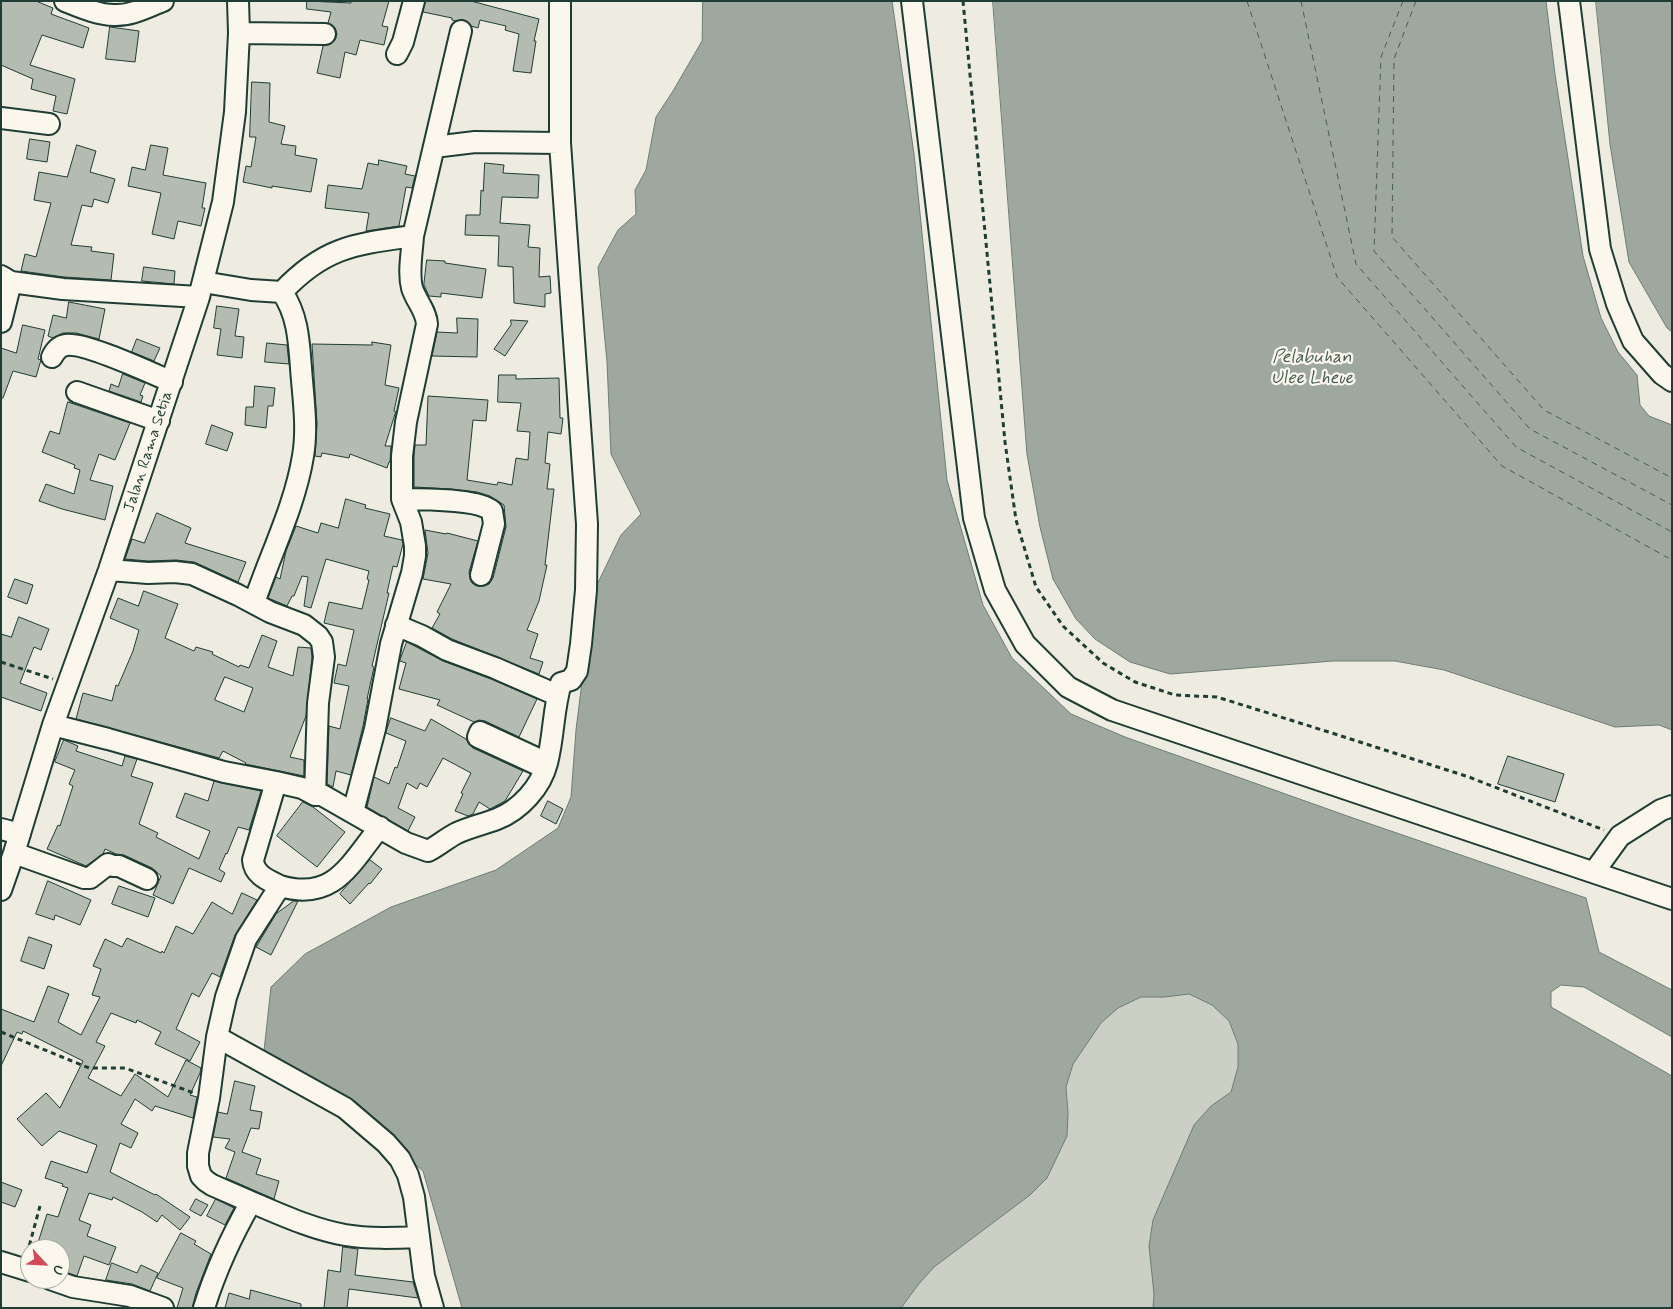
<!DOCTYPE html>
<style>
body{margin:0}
#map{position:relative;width:1673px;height:1309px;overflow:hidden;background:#eeece1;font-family:Mynerve,sans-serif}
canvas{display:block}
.frame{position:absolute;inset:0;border:2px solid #1f3d34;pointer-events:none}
.north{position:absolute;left:20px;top:1239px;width:50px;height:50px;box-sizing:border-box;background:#fbf7ec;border:1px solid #a3ada2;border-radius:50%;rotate:115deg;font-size:14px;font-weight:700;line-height:20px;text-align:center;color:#1f3d34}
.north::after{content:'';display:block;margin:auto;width:18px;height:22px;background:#d1495b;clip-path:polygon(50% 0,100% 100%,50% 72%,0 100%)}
</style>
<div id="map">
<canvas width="1673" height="1309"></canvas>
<div class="frame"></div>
<div class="north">U</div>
</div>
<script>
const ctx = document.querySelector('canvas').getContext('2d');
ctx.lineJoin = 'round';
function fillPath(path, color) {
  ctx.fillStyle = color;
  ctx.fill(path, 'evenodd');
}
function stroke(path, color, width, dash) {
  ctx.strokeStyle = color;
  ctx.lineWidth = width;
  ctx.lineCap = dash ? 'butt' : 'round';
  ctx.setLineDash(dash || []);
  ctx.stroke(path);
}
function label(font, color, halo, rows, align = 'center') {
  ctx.font = font + ' Mynerve,sans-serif';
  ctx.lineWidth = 4.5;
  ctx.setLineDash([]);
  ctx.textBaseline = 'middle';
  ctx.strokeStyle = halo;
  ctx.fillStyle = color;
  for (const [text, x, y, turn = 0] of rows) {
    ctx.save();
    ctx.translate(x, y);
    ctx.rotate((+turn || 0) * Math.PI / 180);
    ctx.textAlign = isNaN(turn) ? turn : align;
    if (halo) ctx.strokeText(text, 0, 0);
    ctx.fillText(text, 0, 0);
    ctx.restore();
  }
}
fillPath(new Path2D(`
 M1189 994 1212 1005 1229 1021 1238 1044V1067L1231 1092 1211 1106 1154 1294 1153 1308H901L918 1285 934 1267 1030 1195 1047 1178 1068 1113 1066 1087 1073 1063 1101 1023 1118 1008 1141 997H1165Z`), '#cbcfc4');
const water = new Path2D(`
 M703 1H892L914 154 947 480 983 605 1012 658 1071 714 1125 737 1353 818 1586 898 1599 952 1672 990V1037L1584 987 1561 985 1551 992V1007L1672 1076V1308H1153L1154 1294 1149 1246 1153 1220 1194 1125 1211 1106 1231 1092 1238 1067V1044L1229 1021 1212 1005 1189 994 1165 997H1141L1118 1008 1101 1023 1073 1064 1066 1087 1068 1113 1067 1136 1047 1178 1030 1195 934 1267 918 1285 901 1308H462L423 1171 342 1104 263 1060 271 987 305 954 391 907 496 870 558 828 571 797 576 730 593 593 621 535 641 514 611 454 607 362 598 267 618 230 636 214 635 190 646 170 656 117 673 91 702 41Z
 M993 1H1546L1555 74 1583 256 1601 318 1618 352 1637 375 1640 405 1649 416 1672 425V730L1659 725 1615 727 1444 670 1395 661H1333L1170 674 1130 662 1095 639 1076 619 1053 579 1040 527 1027 454Z
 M1596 1H1672V332L1667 328 1629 262 1610 144Z`);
fillPath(water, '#9fa89f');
stroke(water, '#6c7d74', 1);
stroke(new Path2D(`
 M1247 1 1337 277 1502 466 1672 560
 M1301 1 1356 264 1516 447 1672 532
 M1403 1 1381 57 1374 251 1530 429 1672 505
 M1416 1 1394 59 1392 237 1544 410 1672 478`), '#455d54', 1, [6, 5]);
const building = new Path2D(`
 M1 1H36L53 8 51 14 89 28 83 48 42 35 30 65 75 79 67 114 53 111 56 96 31 89 33 79 1 65Z
 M307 1 351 3V1H389L382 26 388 27 384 45 360 40 356 55 345 52 340 78 317 73 323 46 331 44 335 40 337 34 335 28 328 23 331 12 307 9Z
 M426 1H471L539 19 534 41H536L531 73 513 71 519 34 505 30 506 26 480 20 478 28 471 26 464 20 455 21 452 20V18L423 12Z
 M110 27 139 31 135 62 106 59Z
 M252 82 270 83 269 122 285 126 281 144 296 146 295 155 317 159 311 192 272 186V188L243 182 246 166 251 167 256 137H250Z
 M30 139 50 142 47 162 27 159Z
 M77 145 96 151 90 172 115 179 108 203 94 199 92 207 82 205 71 245 92 247 91 251 114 254 111 280 64 277 21 271 25 254 36 257 51 203 34 200 39 172 67 177Z
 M151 145 168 148 163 175 206 183 202 208H205L201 226 178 221 174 239 152 234 161 193 128 186 132 167 145 170Z
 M379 160 407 166 405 174 415 176 412 188 406 187 399 226 366 231 369 213 325 208 328 185 362 189 368 163 378 165Z
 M485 163 504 165 503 173 539 175 538 198 502 197 500 223 530 225 528 247 540 248 539 277 550 276 551 293 545 294V307L514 303 513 267 498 266 499 236 465 235 466 215H480L481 190 483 191Z
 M427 260 445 261V263L486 269 482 298 441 293V297L429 296 424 285Z
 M144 267 175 271 174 284 142 281Z
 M69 302 105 309 99 339 76 333H63L53 338 48 336 53 315 66 318Z
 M217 306 239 309 235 336 244 337 242 358 217 355 221 329 214 328Z
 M457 318 478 319 477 357 432 356 437 332 457 333Z
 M511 320 528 321 505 356 494 349 511 325Z
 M23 325 45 330 38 359 41 360 36 377 13 371 3 398H1V348L16 353Z
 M137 339 160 348 154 361 132 352Z
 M372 342 391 345 385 385 399 388 394 411 396 412 395 414 385 446H391L390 462H389L387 468 350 454 349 458 322 453 321 457 315 456 317 423 312 344 372 345Z
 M267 343 287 345 289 364 265 362Z
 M123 374 145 383 140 395 143 396 141 402 109 391 111 384 118 387Z
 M499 375H516V379L559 378 560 418H563L561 434 548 432 545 463 550 464 547 489H554L545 565H547L539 601 527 630 538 634 530 658 543 662 539 674 452 639 432 628 440 614 437 612 451 584 423 579 428 553 425 530 446 534 447 533 478 541 469 572 470 579 472 583 478 586H484L489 584 493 578 506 527 504 505 490 496 477 492 450 489 414 487V457L415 445H426L428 396 488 400 486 421 473 420 467 480 497 485 498 482 512 485 516 458 528 460 530 432 517 431 521 403 498 402Z
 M255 386 275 388 273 406H268L266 428 245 425 246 407H253Z
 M68 402 130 423 115 460 99 454 90 480 113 486 105 520 62 509 39 501 46 484 74 494 80 470 74 468 75 465 42 452 50 431 59 434Z
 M212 425 233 433 227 451 206 444Z
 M346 499 366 505 365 508 390 514 384 536 402 540 403 544 397 567 393 566 387 593H389L372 666 374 667 367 699H368L363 726 351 775 336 771 333 787 327 784 329 726 340 729 349 686 334 683 338 664 346 666 354 630 324 623 329 602 362 609 369 580 367 579 369 571 326 559 311 608 304 606 308 577 302 576 294 596H292L287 606 268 598 276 577 280 579 286 551 296 526 318 533 321 523 338 528Z
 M157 513 191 528 185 543 246 562 238 582 194 562 176 560 148 561 125 559 132 539 144 543Z
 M15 579 33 585 27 604 8 597Z
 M144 591 178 604 165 638 194 651 196 647 213 652 212 654 239 667 240 665 249 668 262 635 277 641 268 667 293 676 298 647 311 648 312 657 306 716 290 757 304 760V776L245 764 246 763 223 751 219 758 76 719 83 693 112 701 116 685 118 686 133 651 139 630 110 618 118 598 138 606ZM225 677 253 688 244 712 215 700Z
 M19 617 49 629 41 650 34 647 20 683 47 693 41 711 1 697V634L11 637Z
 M407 642 443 661 491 679 537 699 519 737 485 721 479 720 474 722 437 705 440 700 399 689 406 663 400 661Z
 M391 718 425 731 431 719 466 739 469 744 473 748 523 771 505 801 490 809 479 802 473 814 468 816 455 811 463 794 461 793 471 773 443 758 427 787 420 783 417 789 407 783 398 808 415 817 408 831 367 807 374 777 389 784 395 767 397 768 406 741 386 733Z
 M64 740 78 746 76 751 122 766 125 756 137 759 131 776 153 783 139 824 158 833 156 837 199 859 210 831 176 817 185 793 208 801 214 781 261 791 249 830 238 827 227 854 226 853 219 869 225 873 221 882 189 868 173 904 153 895 161 876 152 868 124 855 116 854 105 849 103 854 86 866 47 849 58 825 60 826 73 786 69 784 75 770 55 762Z
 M1508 756 1564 774 1555 802 1498 784Z
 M548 801 563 809 556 824 541 816Z
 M303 802 313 807 345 832 317 867 277 836Z
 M370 860 382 869 370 884 369 883 350 904 340 894Z
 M48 881 91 900 80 925 55 915 54 920 36 914Z
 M119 886 155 898 148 917 112 904Z
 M242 893 257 900 235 935 220 977 212 973 199 997 192 993 176 1029 200 1042 190 1061 155 1044 161 1032 137 1020 136 1023 111 1013 96 1042 105 1046 88 1078 121 1096 135 1074 168 1097 186 1060 201 1068 200 1073 190 1095 197 1097 193 1118 155 1106 152 1111 135 1099 121 1124 138 1133 131 1148 120 1143 110 1172 155 1195 156 1194 190 1217 180 1230 162 1215 157 1222 142 1212 113 1197 112 1200 89 1193 79 1220 91 1225 87 1236 116 1247 109 1265 84 1256 77 1276 60 1270V1249H36L47 1214 58 1217 68 1188 62 1186 63 1184 45 1178 51 1161 87 1173 97 1145 59 1131 42 1146 17 1119 46 1093 60 1108 83 1061 23 1031 22 1034 17 1032 1 1066V1009L34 1022 48 986 69 994 58 1022 81 1035 100 997 92 995 101 969 93 966 105 939 122 947 127 938 161 953 162 951 164 953 176 926 193 934 212 902 232 914Z
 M294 901H298L271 955 256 947 276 914Z
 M29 937 52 945 44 969 21 961Z
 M235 1081 255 1086 250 1110 262 1112 259 1129 251 1128 242 1152 261 1159 256 1174 279 1181 274 1199 226 1178 235 1152 225 1148 230 1139 213 1137 218 1112 227 1114Z
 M1 1182 22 1190 15 1207 1 1202Z
 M196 1199 208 1205 201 1216 190 1210Z
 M216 1199 234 1208 225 1225 207 1216Z
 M181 1233 196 1241 194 1244 211 1254 196 1293 192 1308H177L183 1288 157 1278Z
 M343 1247 358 1249 355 1275 413 1282 418 1298 349 1289 347 1308H324L328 1270 340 1272Z
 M112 1263 137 1273 141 1265 158 1273 150 1291 132 1284 106 1280Z
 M251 1290 301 1304V1308H225L229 1293 249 1299Z`);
fillPath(building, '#b4bbb0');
stroke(building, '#1f3d34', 1);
const minor = new Path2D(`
 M65 1C80 7 98 15 114 15 131 16 147 7 163 1
 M912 1 974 518 995 590 1025 644 1068 687 1112 710 1672 899
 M1569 1 1600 249 1617 304 1633 341 1662 374 1672 381
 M239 33 325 34
 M397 54 403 42 414 1
 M1 118 49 124
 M434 147 475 142 560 143
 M1 276 11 282 63 289 199 297
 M203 282 251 290 282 292C298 315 299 342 301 368 303 397 308 427 303 456 295 506 270 555 254 603
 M282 292C324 247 355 244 413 236
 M1 322 11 282
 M52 357C55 351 59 346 66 345 85 342 151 373 172 382
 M77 392 159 421
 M402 499C423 500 477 498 492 511L494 524 481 575
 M109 570 148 573 175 572 192 574 238 595 270 612 304 625 318 636 322 642 324 657 318 703 315 795
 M396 625 422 636 447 650 495 668 557 695
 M53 725 108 739 224 772 276 782 302 788 315 795H322L406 843 428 851C438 846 447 838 457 833 470 827 484 824 497 819 520 810 541 787 547 763 554 736 553 709 561 683L571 680 577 671 581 644 586 590 587 524 560 143V1
 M480 732 547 763 545 768 478 737Z
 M276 782 253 860C254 875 268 880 280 886
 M353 812 375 729 391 644 412 573 415 556V546L411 522 402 499V456L406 422 427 324C426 310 416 301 412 288 408 272 412 253 413 236L461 31
 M1 829 20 834
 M14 853 84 878H90L108 864 113 866H119L147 879
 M1594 872 1620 836 1661 810 1672 806
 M1 890 14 853 53 725 109 570 199 297 223 202 235 112 239 33 238 1
 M217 1037 345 1108 386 1143 400 1159 408 1175 414 1197 424 1276 433 1308
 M251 1202C282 1215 312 1229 345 1235 369 1239 394 1238 418 1237
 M1 1262 30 1271
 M50 1279 73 1287 130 1296 163 1308
 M204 1308C216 1269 231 1237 251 1202L212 1185 206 1181 201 1176 198 1166V1153L209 1098 217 1037 226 997 246 939 280 886C334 902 350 864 380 827`);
stroke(minor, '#1f3d34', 24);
stroke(new Path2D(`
 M963 1 1005 442 1016 520 1036 587 1063 626 1103 663 1135 682 1175 695 1217 697 1335 734 1469 777 1604 830
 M1 662 53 679
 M1 1032 89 1068H125L194 1093
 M27 1254 40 1206`), '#1f3d34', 3, [5, 4]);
stroke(minor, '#fbf7ec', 20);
label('16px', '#1f3d34', '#fbf7ec', [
 ["Jalan Rama Setia",149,452,-72]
]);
label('italic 18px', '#455d54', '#fbf7ec', [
 ["Pelabuhan",1312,358],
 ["Ulee Lheue",1312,379]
]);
</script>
